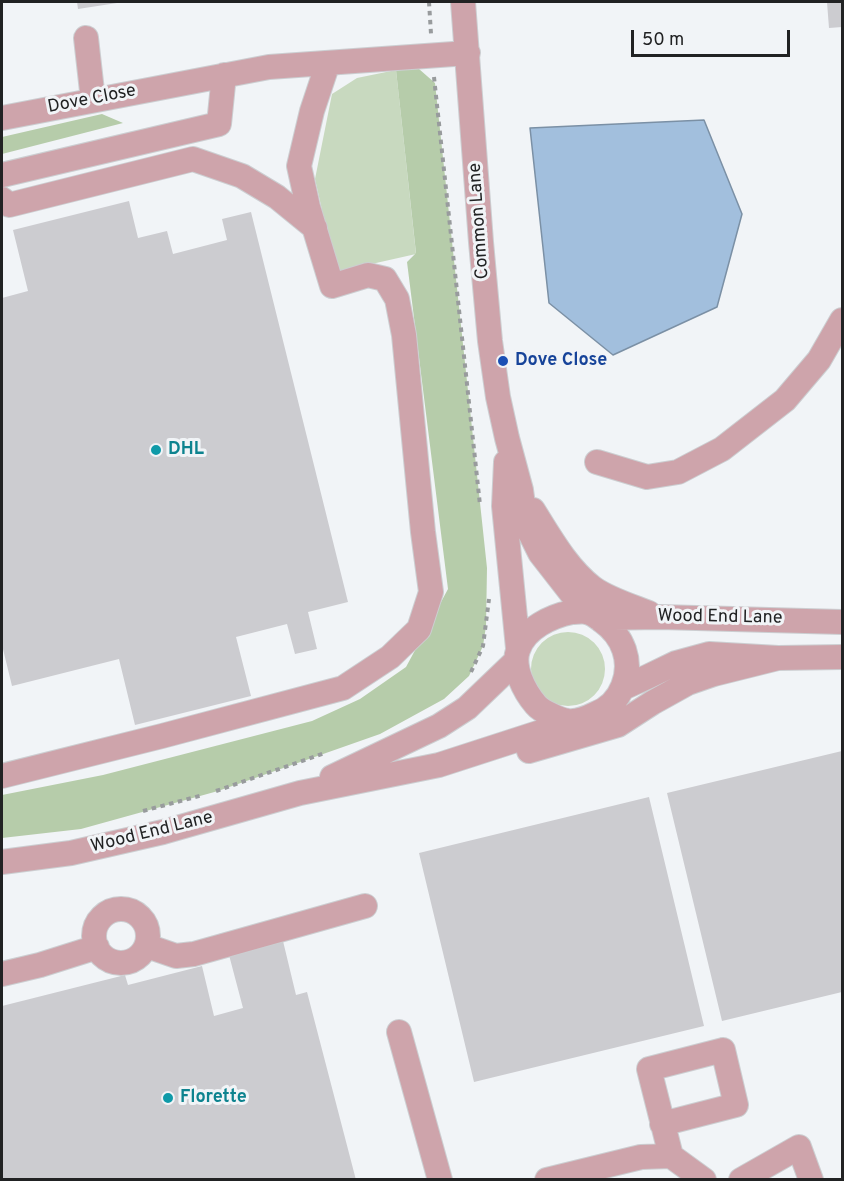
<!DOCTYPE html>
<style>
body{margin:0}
#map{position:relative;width:844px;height:1181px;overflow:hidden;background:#f1f4f7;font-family:Overpass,sans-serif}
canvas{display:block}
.frame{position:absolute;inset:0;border:3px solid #212223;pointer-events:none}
.scale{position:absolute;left:631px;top:30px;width:159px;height:27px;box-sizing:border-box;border:3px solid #212223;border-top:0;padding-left:8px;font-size:18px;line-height:21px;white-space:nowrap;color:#212223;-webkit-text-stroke:4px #f1f4f7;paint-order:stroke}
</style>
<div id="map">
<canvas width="844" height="1181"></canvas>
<div class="frame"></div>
<div class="scale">50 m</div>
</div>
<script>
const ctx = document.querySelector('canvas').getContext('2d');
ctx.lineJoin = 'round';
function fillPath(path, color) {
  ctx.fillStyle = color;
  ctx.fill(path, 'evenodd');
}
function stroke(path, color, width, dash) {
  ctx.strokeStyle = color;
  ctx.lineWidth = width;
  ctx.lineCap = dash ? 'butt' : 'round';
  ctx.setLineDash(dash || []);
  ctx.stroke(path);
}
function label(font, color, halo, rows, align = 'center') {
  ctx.font = font + ' Overpass,sans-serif';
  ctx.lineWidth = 6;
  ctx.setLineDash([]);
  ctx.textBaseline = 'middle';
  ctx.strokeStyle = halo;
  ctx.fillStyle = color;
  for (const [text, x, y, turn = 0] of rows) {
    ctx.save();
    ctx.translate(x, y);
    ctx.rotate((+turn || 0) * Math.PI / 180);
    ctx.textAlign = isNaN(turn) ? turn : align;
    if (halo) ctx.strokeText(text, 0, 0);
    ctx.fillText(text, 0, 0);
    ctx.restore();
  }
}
fillPath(new Path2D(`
 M396 70 416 254 336 272 315 179 332 94 357 78Z
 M531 669a37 37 0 1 1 74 0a37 37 0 1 1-74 0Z`), '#c8d9bf');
fillPath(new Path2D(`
 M419 69 435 83 487 568 486 626 483 646 469 676 444 699 380 734 218 791 81 829 2 838V795L103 775 312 721 360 699 406 667 448 589 407 262 416 253 396 70Z
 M102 114 123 123 2 154V137Z`), '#b6ccaa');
const water = new Path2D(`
 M704 120 742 214 717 307 613 355 549 303 530 128Z`);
fillPath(water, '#a2bfdd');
stroke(water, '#7b90a5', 1.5);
fillPath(new Path2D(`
 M77 2H117V3L78 9Z
 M827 2H842V27L829 28Z
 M129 201 138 238 167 231 173 254 227 240 222 219 251 212 348 602 308 612 317 649 295 654 287 624 236 637 251 696 135 725 119 659 12 686 2 645V298L28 291 13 230Z
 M842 751V992L722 1021 667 793Z
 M649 797 704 1026 474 1082 419 853Z
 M283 941 296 995 307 992 356 1180H2V1006L125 975 128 985 202 966 214 1016 243 1008 229 955Z`), '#ccccd0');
const minor = new Path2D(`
 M463 2 481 242 490 341 498 397 507 438 521 490 524 512 529 531 540 553 586 612
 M86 38 93 100
 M2 118 269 67 468 53
 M2 175 219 124 224 75
 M2 199 9 205 193 159 242 176 277 197 315 228
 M506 462 504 506 518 648
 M597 462 647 477 678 472 722 449 785 400 819 360 842 320
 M533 510C550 537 567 568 593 588 608 599 631 606 649 613
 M572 612C577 612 582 611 586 612 592 613 598 618 602 621 623 636 633 661 623 686 618 699 608 709 595 714 587 718 578 722 568 721 560 720 541 711 536 705 524 691 512 667 518 650 525 628 552 616 572 612Z
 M598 618 660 617 842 622
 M623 688 647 677 676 663 709 654 778 658 842 657
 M529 751 618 725 652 703 688 683 714 674 778 658
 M2 776 162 736 343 688 390 657 419 629 431 592 423 532 404 335 397 299 385 279 368 275 332 286 308 207 299 166 312 111 328 63
 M332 777 439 726 467 708 515 662
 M2 862 71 853 163 832 300 793 439 765 544 731 569 721
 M94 936a27 27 0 1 1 54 0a27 27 0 1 1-54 0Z
 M147 946 176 956 194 954 365 906
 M2 974 40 965 97 947
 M399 1032 440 1180
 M662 1124 736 1105 723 1050 649 1069 671 1156 704 1180
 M547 1180 641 1157 671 1156
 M741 1180 799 1147 811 1180`);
stroke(minor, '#ccced1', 26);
stroke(new Path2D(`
 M429 2 431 34
 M434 77 480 505
 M471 672 483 646 489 599
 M216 791 325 753
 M143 811 203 795`), '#989b9d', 4, [4.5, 4.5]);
stroke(minor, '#cea4ab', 24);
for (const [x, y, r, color] of [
 [503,361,6,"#1a4fb4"],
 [156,450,6,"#0f9aa8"],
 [168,1098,6,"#0f9aa8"]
]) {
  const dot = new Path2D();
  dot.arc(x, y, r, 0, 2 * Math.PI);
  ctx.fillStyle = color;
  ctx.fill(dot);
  stroke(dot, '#f1f4f7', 2);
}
label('18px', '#212223', '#f1f4f7', [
 ["Dove Close",92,100,-11],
 ["Common Lane",480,221,-94],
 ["Wood End Lane",720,618,1],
 ["Wood End Lane",152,833,-14]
]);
label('bold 18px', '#164399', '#f1f4f7', [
 ["Dove Close",515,361]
], 'left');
label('bold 18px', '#0d838f', '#f1f4f7', [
 ["DHL",168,450],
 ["Florette",180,1098]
], 'left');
</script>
